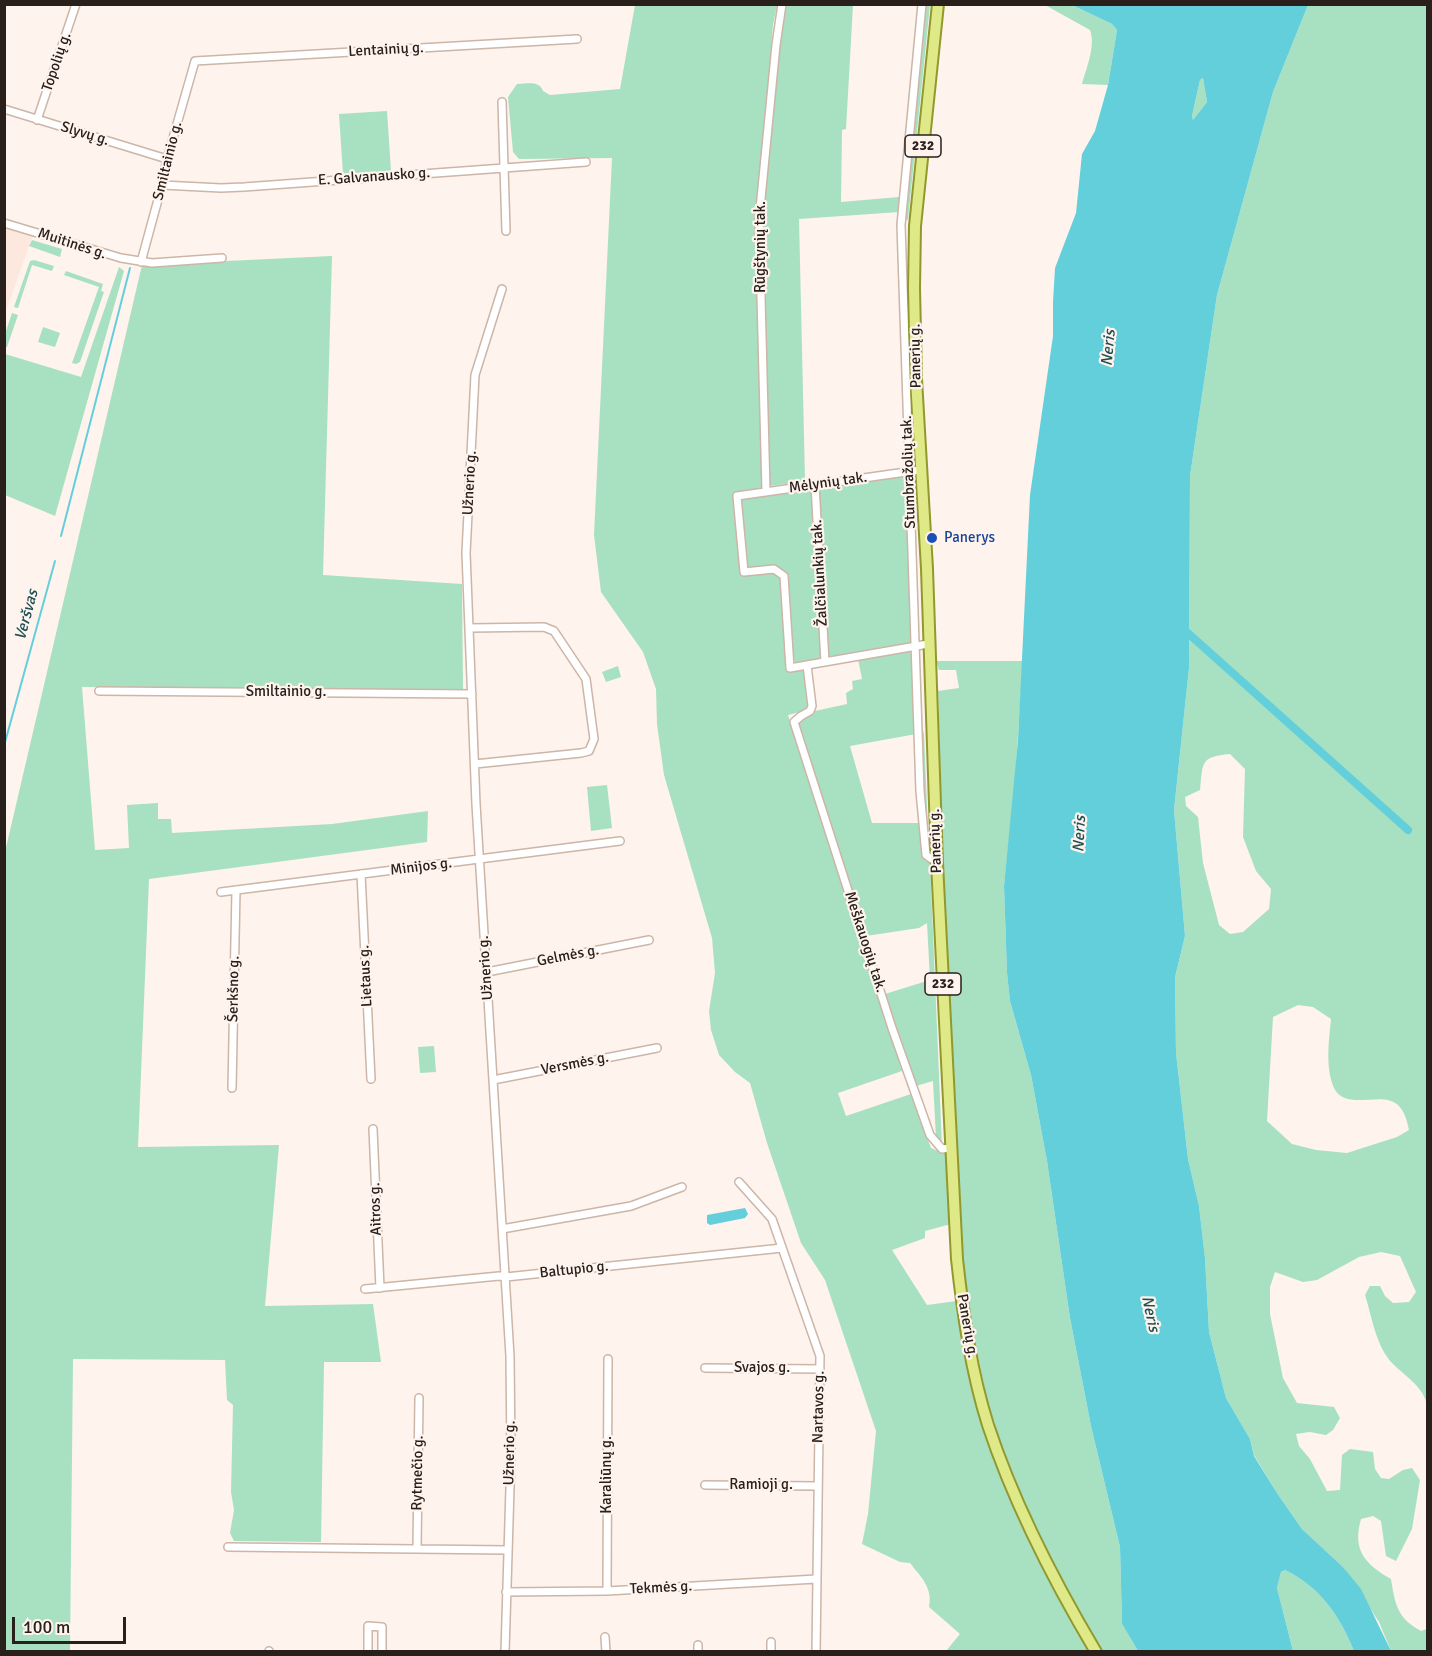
<!DOCTYPE html>
<meta charset="utf-8">
<style>
body{margin:0}
#map{position:relative;width:1432px;height:1656px;overflow:hidden;background:#fef3ed;font-family:Signika,sans-serif}
canvas{display:block}
.frame{position:absolute;inset:0;border:6px solid #29201b;pointer-events:none}
.scale{position:absolute;left:12px;top:1617px;width:114px;height:27px;box-sizing:border-box;border:3px solid #29201b;border-top:0;padding-left:8px;font-size:18px;line-height:21px;white-space:nowrap;color:#29201b;-webkit-text-stroke:4px #fef3ed;paint-order:stroke}
</style>
<div id="map">
<canvas width="1432" height="1656"></canvas>
<div class="frame"></div>
<div class="scale">100 m</div>
</div>
<script>
const ctx = document.querySelector('canvas').getContext('2d');
ctx.lineJoin = 'round';
function fillPath(path, color) {
  ctx.fillStyle = color;
  ctx.fill(path, 'evenodd');
}
function stroke(path, color, width, dash) {
  ctx.strokeStyle = color;
  ctx.lineWidth = width;
  ctx.lineCap = dash ? 'butt' : 'round';
  ctx.setLineDash(dash || []);
  ctx.stroke(path);
}
function label(font, color, halo, rows, align = 'center') {
  ctx.font = font + ' Signika,sans-serif';
  ctx.lineWidth = 4.5;
  ctx.setLineDash([]);
  ctx.textBaseline = 'middle';
  ctx.strokeStyle = halo;
  ctx.fillStyle = color;
  for (const [text, x, y, turn = 0] of rows) {
    ctx.save();
    ctx.translate(x, y);
    ctx.rotate((+turn || 0) * Math.PI / 180);
    ctx.textAlign = isNaN(turn) ? turn : align;
    if (halo) ctx.strokeText(text, 0, 0);
    ctx.fillText(text, 0, 0);
    ctx.restore();
  }
}
fillPath(new Path2D(`
 M5 223 34 232 5 314Z`), '#fce8dd');
fillPath(new Path2D(`
 M635 5H777L773 25 756 232 762 488 735 494 741 573 775 572 780 575 781 579 788 671 803 669 808 710 788 715 902 1071 838 1093 846 1116 911 1094 931 1148 948 1155 951 1224 925 1231V1238L892 1250 927 1305 956 1301C970 1429 1026 1542 1090 1651H946L960 1634 929 1607C933 1588 921 1577 910 1563L900 1562 862 1544 868 1514 876 1431 825 1280 801 1243 767 1143 750 1083 735 1072 719 1055 711 1030 709 1011 715 973 712 938 664 775 657 724 656 689 643 652 601 592 594 535 612 158 519 159 513 152 508 97 517 84C527 84 539 80 543 91L550 95 620 89Z
 M783 5H853L846 129 842 130 841 202 899 197V212L799 219 805 480 802 482 769 486 762 210Z
 M926 5H930L908 220 904 218Z
 M1045 5H1072L1112 24 1117 30 1108 85 1082 84C1086 69 1096 46 1090 30Z
 M1308 5H1427V1406C1425 1388 1405 1376 1393 1364 1376 1347 1372 1317 1365 1295L1370 1286H1380L1385 1296 1393 1303 1409 1302 1416 1292 1400 1256 1381 1252 1359 1257 1317 1280 1303 1282 1275 1272 1270 1287V1314L1283 1378 1297 1403 1334 1407 1340 1418 1333 1430 1326 1435 1310 1432 1296 1434 1299 1446 1310 1459 1327 1491 1340 1490 1342 1455 1350 1449 1373 1452 1375 1469 1381 1478 1389 1479 1403 1470 1412 1468 1420 1480 1412 1529 1396 1561 1386 1556 1381 1521 1373 1516 1361 1519C1352 1550 1365 1564 1391 1579 1395 1604 1397 1618 1421 1631L1427 1629V1651H1391L1379 1622 1343 1567 1302 1529 1279 1496 1254 1455 1250 1439 1226 1398 1209 1332 1205 1258 1199 1206 1188 1159 1176 1053 1175 977 1185 936 1174 810 1189 668 1190 476 1217 295 1273 92ZM1230 754 1245 769 1243 837 1256 871 1271 889 1269 909 1243 932 1230 934 1219 925 1203 863 1198 817 1186 806 1185 797 1200 790C1203 762 1200 757 1230 754ZM1298 1005 1313 1007 1331 1019C1329 1041 1325 1067 1334 1088 1346 1112 1382 1090 1398 1105 1405 1112 1407 1121 1409 1130L1397 1137 1347 1153 1316 1150 1292 1144 1267 1121 1273 1017Z
 M1203 78 1207 102 1193 120 1192 116 1200 80Z
 M387 111 391 171 343 174 339 114Z
 M32 240 62 249 60 257 29 246Z
 M332 256 323 575 462 584 463 690 82 687 95 850 129 848 127 805 158 803V819H171L172 833 332 824 428 811 427 842 149 879 138 1147 279 1145 265 1306 373 1304 381 1362H324L321 1542 234 1541 230 1533 234 1510 231 1492 233 1405 227 1400 225 1360 73 1359 70 1651 5 1652V852L142 265Z
 M34 260 54 266 52 271 32 265 18 308 14 307 30 261Z
 M119 267 124 271 55 516 5 495V354L81 377Z
 M66 271 103 284 101 291 104 292 80 362 76 364 72 363 99 287 64 275Z
 M12 313 18 315 7 347H5V334Z
 M43 327 60 333 55 347 38 342Z
 M901 475 906 476 914 643 912 645 829 659 827 658 817 487Z
 M814 487 823 658 821 661 796 664 793 657 786 576 783 571 747 569 740 498Z
 M913 651 916 734 850 746 872 823H921L925 861 930 862 942 1146 936 1138 933 1081 916 1086 885 994 930 980 927 923 919 928 866 936 798 724 801 719 814 714 815 711 847 704 846 693 853 689 852 681 862 679 858 659Z
 M936 661H1023L1015 780 1004 886 1007 973 1010 1001 1031 1075 1047 1161 1070 1318 1091 1426 1120 1547 1122 1624 1138 1651H1101L1053 1562 1024 1501 1001 1444 987 1399 966 1299 956 1149 943 862 938 691 959 688 956 670H939Z
 M618 666 621 677 606 682 602 672Z
 M919 717 924 734 929 854 928 853Z
 M607 785 612 828 591 831 587 787Z
 M434 1046 436 1072 420 1073 418 1047Z
 M1285 1570C1320 1587 1340 1616 1354 1651H1293L1277 1588 1281 1572Z`), '#a8e0c2');
fillPath(new Path2D(`
 M1072 5H1308L1273 92 1217 295 1190 476 1189 668 1174 810 1185 936 1175 977 1176 1053 1188 1159 1199 1206 1205 1258 1209 1332 1226 1398 1250 1439 1254 1456 1279 1496 1302 1529 1343 1567 1361 1589 1391 1651H1354C1340 1616 1320 1587 1285 1570L1281 1572 1277 1588 1293 1651H1138L1122 1624 1120 1547 1091 1426 1070 1318 1047 1161 1031 1075 1010 1001 1007 973 1004 886 1018 740 1030 495 1053 336V302L1055 268 1076 213 1082 154 1095 131 1108 85 1117 30 1112 24ZM1203 78 1207 102 1193 120 1192 116 1200 80Z
 M745 1208 748 1214 745 1218 710 1225 707 1223V1215Z`), '#63cfdb');
stroke(new Path2D(`
 M61 536 130 268
 M4 746 55 561`), '#63cfdb', 2);
stroke(new Path2D(`
 M1180 626 1408 830`), '#63cfdb', 8);
const minor = new Path2D(`
 M922 4 901 225 920 791 926 855 937 863
 M502 102 506 231
 M4 109 167 159
 M37 120 76 4
 M162 185 221 188 244 187 586 162
 M4 223 121 258 152 263 222 258
 M141 262 162 185 167 159 195 61 577 39
 M502 289 475 375 466 553 476 804 510 1356 511 1455 505 1652
 M920 470 737 496 744 572 774 569 784 576 790 668 928 644
 M815 485 825 662
 M766 491 759 219 776 45 782 4
 M470 628 544 627 554 631 586 679 594 739 589 751 581 753 475 764
 M807 665 812 706 810 711 801 716 794 722 892 1028 930 1135 942 1149 951 1148
 M99 691 472 694
 M361 874 371 1079
 M221 892 620 841
 M487 972 649 940
 M493 1080 657 1048
 M232 1088 236 890
 M373 1129 380 1288
 M739 1182 772 1219 820 1356 816 1652
 M502 1229 631 1206 682 1187
 M365 1289 499 1276 506 1277 782 1248
 M705 1368 820 1369
 M705 1485 817 1486
 M228 1547 508 1550
 M417 1548 419 1398
 M607 1591 608 1359
 M506 1592 607 1591 816 1579
 M605 1637 606 1652
 M269 1652V1651
 M368 1652V1626L382 1627V1652
 M698 1652V1645
 M771 1652V1642`);
const primary = new Path2D(`
 M938 4 915 226 914 288 916 379 927 569 937 863 957 1259C963 1314 971 1371 988 1425 1013 1501 1055 1583 1096 1652`);
stroke(minor, '#cdb5a7', 10);
stroke(primary, '#91992e', 14);
stroke(minor, '#fff', 7);
stroke(primary, '#dfe988', 10);
for (const [x, y, r, color] of [
 [932,538,6,"#1a4fb4"]
]) {
  const dot = new Path2D();
  dot.arc(x, y, r, 0, 2 * Math.PI);
  ctx.fillStyle = color;
  ctx.fill(dot);
  stroke(dot, '#fef3ed', 2);
}
for (const [x, y, w] of [
 [923,146,36],
 [943,984,36]
]) {
  const box = new Path2D();
  box.roundRect(x - w / 2, y - 11, w, 22, 4.5);
  ctx.fillStyle = '#fef3ed';
  ctx.fill(box);
  stroke(box, '#29201b', 1.5);
}
label('bold 14px', '#29201b', null, [
 ["232",923,146],
 ["232",943,984]
]);
label('15px', '#29201b', '#fef3ed', [
 ["Lentainių g.",386,50,-3],
 ["Topolių g.",57,62,-71],
 ["Slyvų g.",85,134,17],
 ["Smiltainio g.",168,161,-76],
 ["E. Galvanausko g.",374,177,-4],
 ["Muitinės g.",72,244,18],
 ["Rūgštynių tak.",761,247,-90],
 ["Panerių g.",916,356,-91],
 ["Stumbražolių tak.",909,472,-92],
 ["Užnerio g.",470,483,-87],
 ["Mėlynių tak.",828,483,-8],
 ["Žalčialunkių tak.",820,573,-93],
 ["Smiltainio g.",286,692],
 ["Panerių g.",936,841,-92],
 ["Minijos g.",421,867,-7],
 ["Meškauogių tak.",865,942,72],
 ["Gelmės g.",568,956,-11],
 ["Užnerio g.",486,968,-94],
 ["Lietaus g.",366,976,-93],
 ["Šerkšno g.",234,989,-89],
 ["Versmės g.",575,1064,-11],
 ["Aitros g.",376,1209,-92],
 ["Baltupio g.",574,1270,-6],
 ["Panerių g.",967,1326,80],
 ["Svajos g.",762,1368],
 ["Nartavos g.",819,1407,-89],
 ["Užnerio g.",510,1453,-89],
 ["Rytmečio g.",418,1473,-89],
 ["Karaliūnų g.",607,1475,-90],
 ["Ramioji g.",761,1485],
 ["Tekmės g.",661,1588,-3]
]);
label('15px', '#164399', '#fef3ed', [
 ["Panerys",944,538]
], 'left');
label('italic 16px', '#1e4f54', '#fef3ed', [
 ["Neris",1109,348,-85],
 ["Veršvas",27,615,-75],
 ["Neris",1080,834,-87],
 ["Neris",1150,1314,78]
]);
</script>
